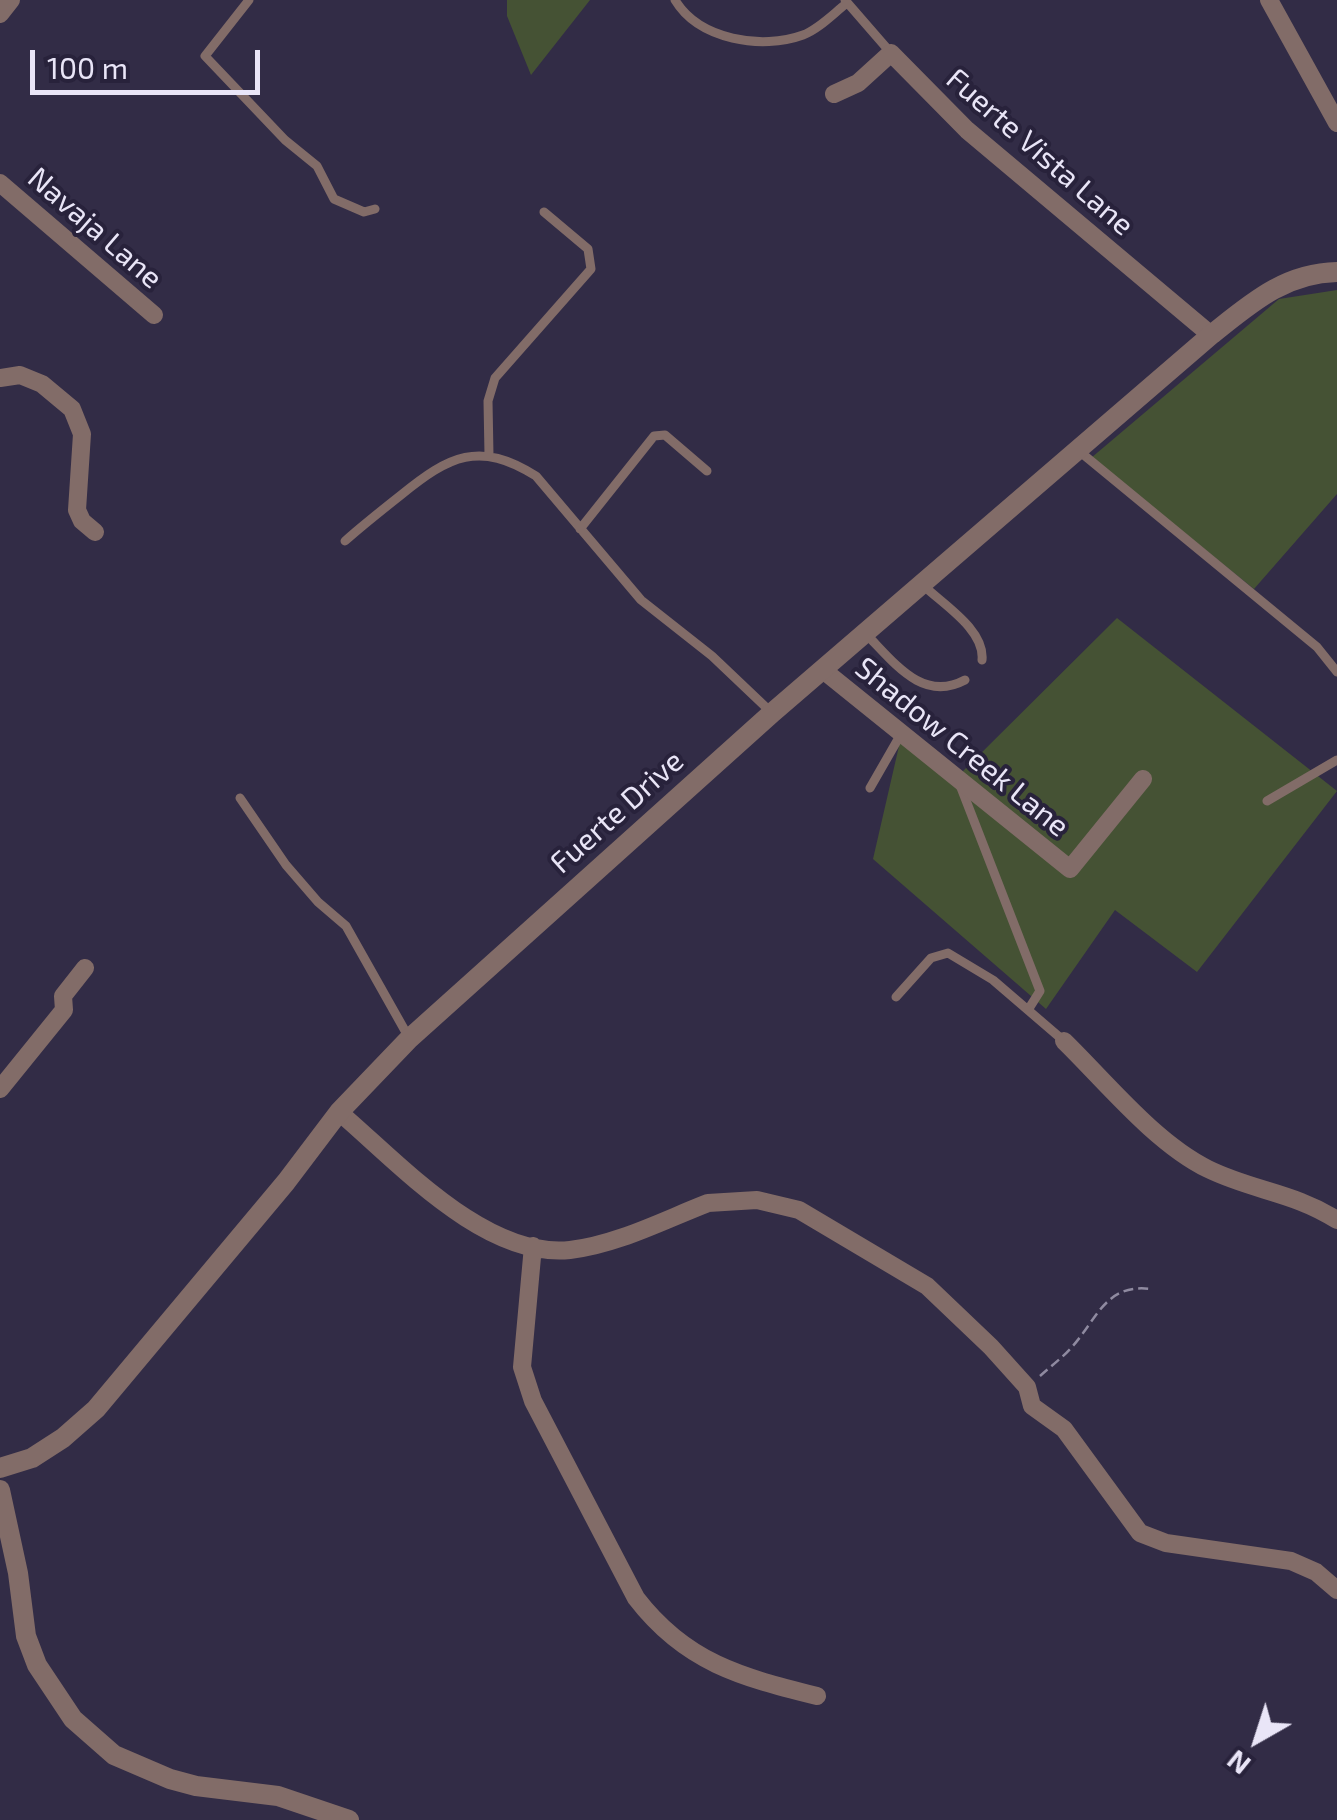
<!DOCTYPE html>
<style>
body{margin:0}
#map{position:relative;width:1337px;height:1820px;overflow:hidden;background:#322c46;font-family:"Exo 2",sans-serif}
canvas{display:block}
.north{position:absolute;left:1207px;top:1690px;width:100px;height:100px;-webkit-text-stroke:8px #28223b;paint-order:stroke;rotate:219deg;font-size:28px;font-weight:700;line-height:40px;text-align:center;color:#e9e5f7}
.north::after{content:'';display:block;margin:auto;width:35px;height:45px;background:#e9e5f7;clip-path:polygon(50% 0,100% 100%,50% 72%,0 100%)}
.scale{position:absolute;left:30px;top:50px;width:230px;height:45px;box-sizing:border-box;border:5px solid #e9e5f7;border-top:0;padding-left:12px;font-size:30px;line-height:35px;white-space:nowrap;color:#e9e5f7;-webkit-text-stroke:8px #28223b;paint-order:stroke}
</style>
<div id="map">
<canvas width="1337" height="1820"></canvas>
<div class="north">N</div>
<div class="scale">100 m</div>
</div>
<script>
const ctx = document.querySelector('canvas').getContext('2d');
ctx.lineJoin = 'round';
function fillPath(path, color) {
  ctx.fillStyle = color;
  ctx.fill(path, 'evenodd');
}
function stroke(path, color, width, dash) {
  ctx.strokeStyle = color;
  ctx.lineWidth = width;
  ctx.lineCap = dash ? 'butt' : 'round';
  ctx.setLineDash(dash || []);
  ctx.stroke(path);
}
function label(font, color, halo, rows, align = 'center') {
  ctx.font = font + ' "Exo 2",sans-serif';
  ctx.lineWidth = 8;
  ctx.setLineDash([]);
  ctx.textBaseline = 'middle';
  ctx.strokeStyle = halo;
  ctx.fillStyle = color;
  for (const [text, x, y, turn = 0] of rows) {
    ctx.save();
    ctx.translate(x, y);
    ctx.rotate((+turn || 0) * Math.PI / 180);
    ctx.textAlign = isNaN(turn) ? turn : align;
    if (halo) ctx.strokeText(text, 0, 0);
    ctx.fillText(text, 0, 0);
    ctx.restore();
  }
}
fillPath(new Path2D(`
 M507 0H590L531 75 507 16Z
 M1337 290V494L1254 589 1091 458 1279 299Z
 M1117 618 1337 791 1197 972 1115 910 1046 1009 873 859 902 733 957 777Z`), '#455234');
stroke(new Path2D(`
 M1040 1376C1050 1367 1062 1358 1071 1348 1097 1320 1105 1283 1151 1289`), '#8f8aa0', 2.5, [10, 5]);
stroke(new Path2D(`
 M249 0 205 56 285 140 317 166 334 199 364 212 375 209
 M675 0C699 40 762 50 803 35 819 29 834 13 847 3
 M845 0 891 53
 M1079 451 1317 647 1337 672
 M489 455 488 401 495 378 591 269 588 249 544 212
 M580 529 654 436 665 435 707 471
 M345 541C363 525 382 510 401 495 449 456 479 440 536 476L641 600 712 656 772 713
 M924 586C944 605 985 630 982 660
 M865 633C894 662 922 703 965 680
 M960 785 1040 991 1028 1010
 M870 788 901 734
 M240 798 286 865 318 902 346 926 408 1036
 M1267 801 1337 760
 M896 997 931 958 948 953 993 980 1064 1041`), '#826c68', 9);
stroke(new Path2D(`
 M1269 0 1337 123
 M0 14 11 0
 M834 94 858 83 891 53 967 130 1211 335
 M0 183 154 315
 M0 378 20 375 42 384 72 409 82 434 77 510 82 521 95 532
 M823 670 1070 869 1143 779
 M1064 1041C1106 1082 1155 1143 1208 1169 1253 1191 1293 1192 1337 1220
 M0 1089 64 1010 63 996 85 968
 M339 1112C399 1163 485 1259 570 1250 616 1245 664 1220 708 1203L757 1200 799 1210 927 1286 991 1347 1027 1387 1032 1406 1064 1429 1140 1533 1166 1543 1291 1561 1316 1572 1337 1590
 M533 1246 522 1367 533 1401 636 1598C686 1663 741 1677 817 1696`), '#826c68', 18);
stroke(new Path2D(`
 M0 1468 32 1458 63 1438 96 1409 286 1182 339 1112 409 1039 772 713 1211 335C1250 304 1284 273 1337 272
 M0 1490 18 1573 26 1636 37 1665 73 1719 114 1755 170 1779 196 1786 278 1796 349 1820`), '#826c68', 20);
label('30px', '#e9e5f7', '#28223b', [
 ["Fuerte Vista Lane",1040,152,41],
 ["Navaja Lane",95,228,41],
 ["Shadow Creek Lane",962,747,39],
 ["Fuerte Drive",617,812,-42]
]);
</script>
